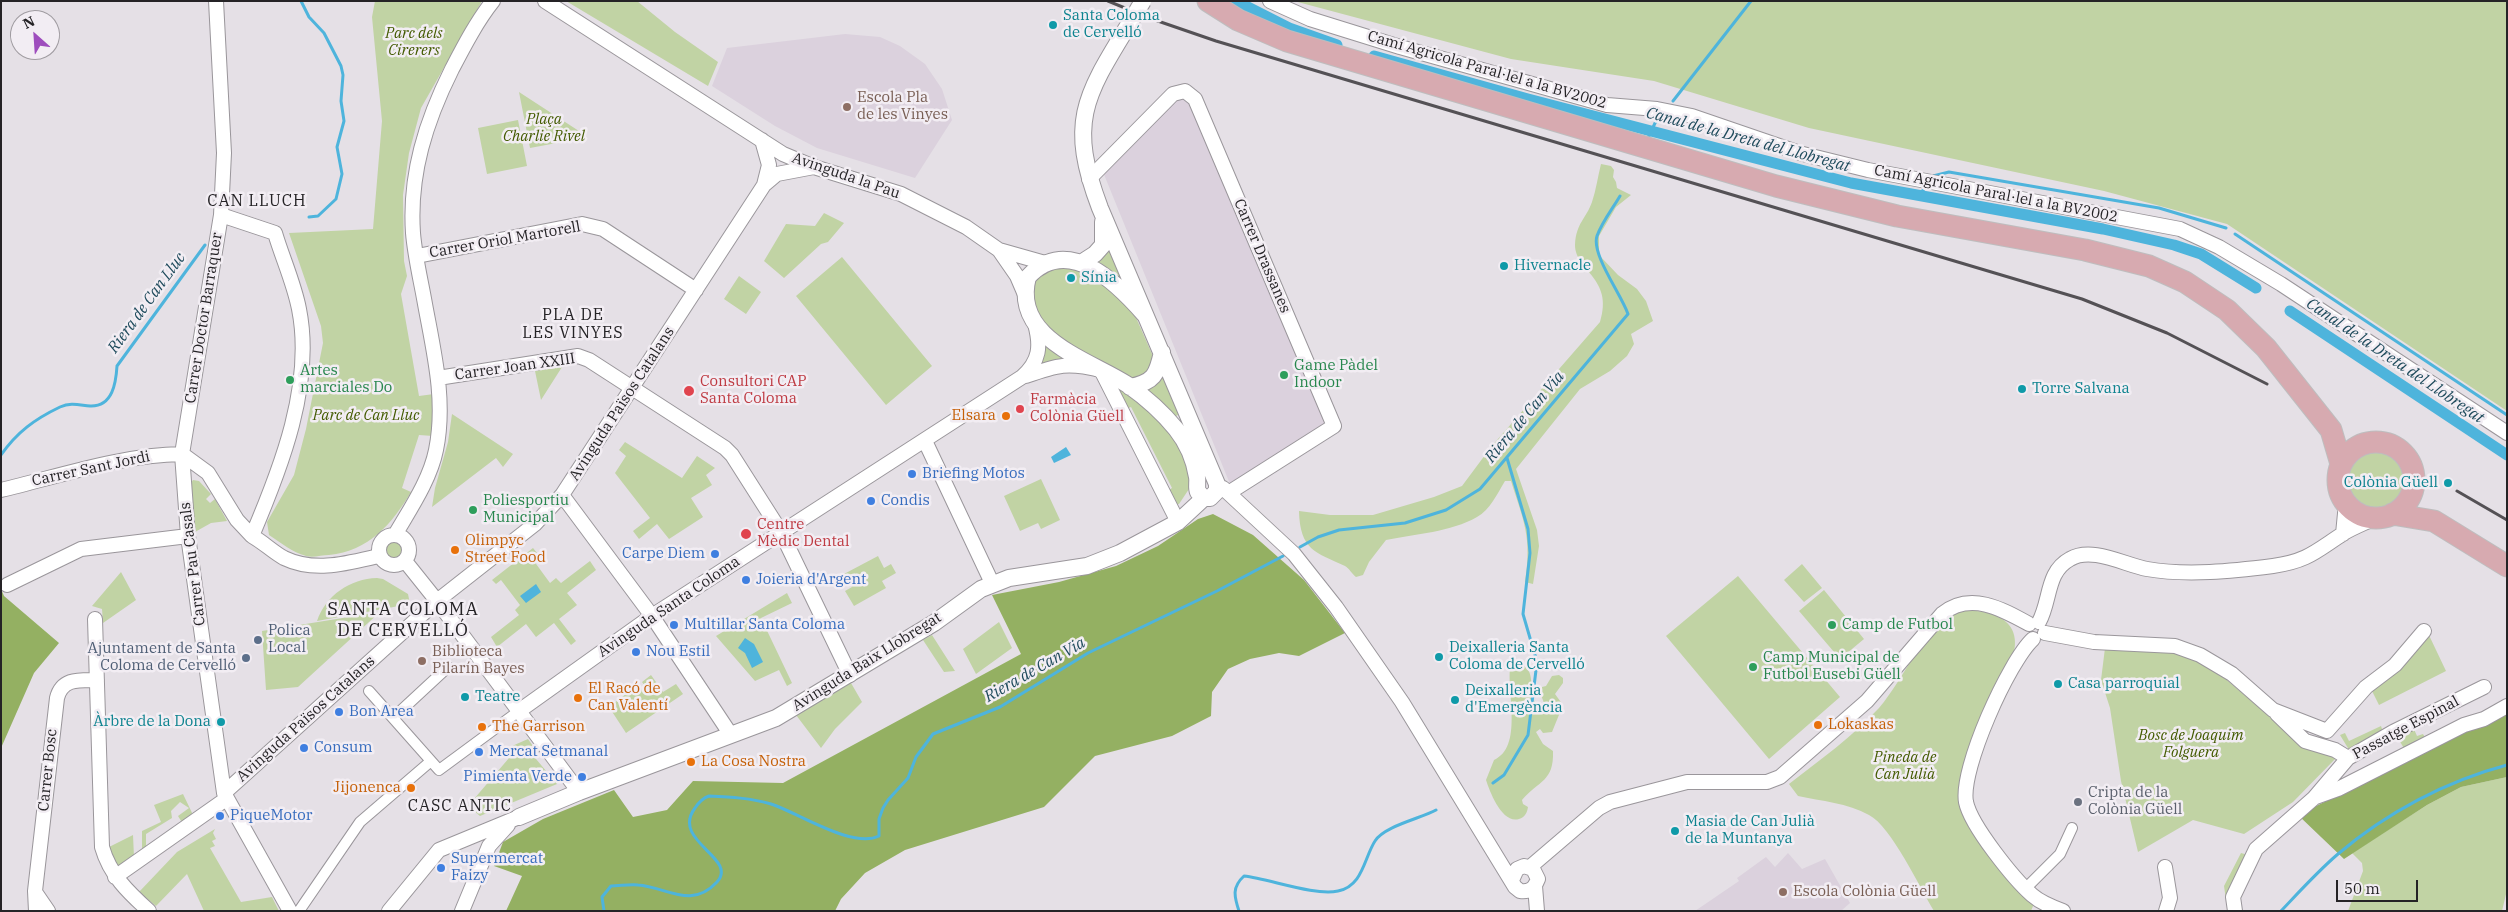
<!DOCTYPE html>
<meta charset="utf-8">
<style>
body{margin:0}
#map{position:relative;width:2508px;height:912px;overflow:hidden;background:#e5e0e6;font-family:"IBM Plex Serif",serif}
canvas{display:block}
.frame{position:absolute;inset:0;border:2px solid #252326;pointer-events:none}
.north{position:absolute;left:10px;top:10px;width:50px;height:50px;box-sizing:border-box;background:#f2edf3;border:1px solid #a09ca1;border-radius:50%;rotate:334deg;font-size:14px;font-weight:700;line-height:20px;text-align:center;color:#252326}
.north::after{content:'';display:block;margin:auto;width:18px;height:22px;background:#9e4dbd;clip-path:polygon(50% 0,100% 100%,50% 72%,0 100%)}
.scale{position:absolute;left:2336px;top:880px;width:82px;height:22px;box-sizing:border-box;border:2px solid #252326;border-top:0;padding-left:6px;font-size:15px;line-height:18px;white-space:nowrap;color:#252326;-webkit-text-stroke:4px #f2edf3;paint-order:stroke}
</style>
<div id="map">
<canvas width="2508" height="912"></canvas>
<div class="frame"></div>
<div class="north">N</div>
<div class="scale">50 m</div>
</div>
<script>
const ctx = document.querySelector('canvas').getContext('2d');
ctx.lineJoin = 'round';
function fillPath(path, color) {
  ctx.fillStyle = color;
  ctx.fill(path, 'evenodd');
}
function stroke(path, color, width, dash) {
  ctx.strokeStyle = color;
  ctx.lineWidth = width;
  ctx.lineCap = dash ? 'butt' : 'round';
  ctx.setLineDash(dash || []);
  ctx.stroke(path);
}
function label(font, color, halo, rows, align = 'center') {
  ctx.font = font + ' "IBM Plex Serif",serif';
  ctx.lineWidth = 5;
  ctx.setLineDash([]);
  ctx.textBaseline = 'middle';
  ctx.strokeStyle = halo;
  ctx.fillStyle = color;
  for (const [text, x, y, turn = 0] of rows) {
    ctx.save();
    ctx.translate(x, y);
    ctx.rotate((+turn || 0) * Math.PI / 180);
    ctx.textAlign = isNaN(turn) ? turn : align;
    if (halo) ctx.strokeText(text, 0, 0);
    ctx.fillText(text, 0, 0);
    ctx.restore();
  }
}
fillPath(new Path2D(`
 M845 34 880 37 900 46 925 64 942 89 952 120 915 178 817 148 775 126 712 86 727 48Z
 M1176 90 1189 97 1327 422 1230 484 1103 172Z
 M1788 853 1802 869 1825 859 1850 903 1841 911H1695L1739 881 1737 878 1766 857 1775 867Z`), '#dbd1dd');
fillPath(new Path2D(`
 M375 1H482L421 108 409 153 403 195 404 261 407 276 401 294 419 396 434 394 433 436 419 435 402 488 411 492C392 524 369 551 329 555 322 555 313 558 306 556 292 552 281 543 269 535L267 522 294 475 306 429 323 343 321 326 289 233 373 229 382 121 372 17Z
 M566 1H637L675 32 718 62 708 86Z
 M1294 1H2507V411L2227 224 2104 191 1809 128 1654 81 1511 59Z
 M519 92 582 133 583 138 530 148Z
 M518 120 527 166 487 174 478 128Z
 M1601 164 1611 166 1614 170 1613 177 1616 182 1617 188 1631 195 1616 207 1599 236V255L1618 275 1637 289 1646 301 1653 321 1631 334 1634 344 1627 356 1610 371 1580 389 1516 469 1537 530 1539 546 1533 584 1525 582C1532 537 1524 522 1511 481H1505C1497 494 1490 510 1477 517 1451 532 1415 534 1386 540L1369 562 1363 575 1356 577C1352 574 1349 568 1345 566 1315 552 1300 550 1299 511L1330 515H1373L1434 497 1462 486 1491 447 1600 322C1614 278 1575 271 1575 245 1576 223 1586 219 1592 202 1596 190 1598 176 1601 164Z
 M824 213 844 223 828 242 821 244 784 278 764 261 786 224 815 226Z
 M1109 247 1122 280 1097 264 1096 261Z
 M842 257 932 366 886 405 796 296Z
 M1064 268 1085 271 1101 280 1134 313 1152 354 1154 360 1152 370 1135 378H1130C1099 361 1022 331 1034 285 1038 270 1051 269 1064 268Z
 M739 276 761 292 746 314 724 299Z
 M1045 344 1062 357V360L1040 367Z
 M562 367 541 400 535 371Z
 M1164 377 1179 414 1175 417 1147 390Z
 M1113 385 1129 394 1164 425 1190 463 1189 489 1179 504 1176 505 1165 492 1172 488 1131 407 1124 410Z
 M452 414 513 454 503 467 496 458 432 507 435 488 448 442Z
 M625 442 682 478 697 456 715 468 706 475 712 485 691 498 703 517 669 539 657 524 639 539 633 531 650 518 615 473 626 456 619 450Z
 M2345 479a31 31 0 1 1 62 0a31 31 0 1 1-62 0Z
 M1041 479 1060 520 1041 529 1038 523 1020 531 1004 496Z
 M193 480 199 481 211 494 206 499 210 503 215 499 227 521 211 523 195 532 189 486Z
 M384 550a9 9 0 1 1 18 0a9 9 0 1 1-18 0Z
 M533 548 537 553 531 557 550 583 556 578 561 583 590 561 596 570 567 593 577 605 559 619 576 641 571 645 554 623 536 637 526 624 497 647 491 637 519 615 515 610 520 605 501 580 496 584 492 580Z
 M878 556 884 568 891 564 896 573 882 581 886 588 854 606 845 591 852 587 844 574Z
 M1802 564 1822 588 1804 602 1784 580Z
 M121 572 136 600 103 623 102 609 92 606Z
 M1738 576 1840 697 1769 759 1666 636Z
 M377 578 383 579 408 594 410 604 317 621C326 595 350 579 377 578Z
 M1824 590 1864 639 1840 659 1799 611Z
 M787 593 792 603 761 618 792 683 787 686 779 670 755 681 716 636Z
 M1961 610C1988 610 2022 617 2014 653L1960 792 2035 901 2031 911H1934C1920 888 1891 826 1869 815 1848 803 1821 801 1798 796L1789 784C1820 760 1852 737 1879 708 1905 678 1923 627 1961 610Z
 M380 612 298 687 266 690 262 631Z
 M999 622 1012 648 976 674 963 649Z
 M2427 631 2446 671 2379 705 2370 687Z
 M932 635 955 671 944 672 923 640Z
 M2105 648 2164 650 2207 663 2304 746 2338 756 2293 802 2244 834 2193 820 2138 852 2121 781 2110 708 2101 680Z
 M1522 664C1538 674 1526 692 1537 705L1544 703 1541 695 1542 687 1546 686 1552 676 1559 675 1563 678V683L1555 694 1563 705 1552 732 1543 733 1540 729 1536 732 1543 744 1553 751C1554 782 1539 780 1522 800L1523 804 1528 807C1527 813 1525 817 1519 819 1502 824 1490 792 1486 780L1494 760C1523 747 1507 694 1510 668Z
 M651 675 663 692 676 684 683 694 626 733 609 707 631 690 634 694 645 686 642 682Z
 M851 683 862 702 835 729 821 748 796 715Z
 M2381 726 2383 732 2351 753 2340 735 2345 733 2349 741Z
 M2413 727 2417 736 2423 734 2426 739 2405 750 2399 740 2406 736 2404 732Z
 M528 739 535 749 531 753 557 784 480 816 468 806 515 751 512 746Z
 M2507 777V890L2502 911H2348L2363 871 2362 863 2352 853 2427 805 2461 787Z
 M183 794 194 817 183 824 178 816 189 808 180 802 171 811 172 818 146 834V849L142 852V831L161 822 154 805Z
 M215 829 213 833 216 839 212 841 215 846 210 848 241 902 272 897 279 911H204L187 874 156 906 139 892 177 852Z
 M133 835 134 857 117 869 109 847Z
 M2241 853 2248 855 2226 900 2224 886Z`), '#c1d3a4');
fillPath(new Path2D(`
 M1213 514 1253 535 1304 580 1345 633 1299 656 1279 653 1250 659 1228 669 1212 692 1211 716 1172 736 1095 756 1044 807 905 850 865 873 841 899 835 911H506L522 876 494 866 503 842 543 819 614 790 633 817 667 810 693 781 783 783 1021 654 992 595 1059 582 1116 566 1158 546 1198 519Z
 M1 589 4 596 59 643 34 673 1 748Z
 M2507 712V777L2461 787 2427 805 2344 859 2298 815Z`), '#94b062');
fillPath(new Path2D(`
 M1066 447 1071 455 1054 463 1051 457Z
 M536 584 541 592 526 603 520 596Z
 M745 638 754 644 763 662 752 668 745 653 738 648Z`), '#4eb4dc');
stroke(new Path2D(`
 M301 1 309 17 324 33 341 66 343 75 341 101 344 121 337 147 342 174 336 199 318 216 309 217
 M1673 101 1751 1
 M1648 138 1656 121
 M1933 176 1949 172 2159 208 2226 228
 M1918 197 1927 185
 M2235 234 2507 415
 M1 455C17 432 35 419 60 407 71 402 79 405 90 406 113 407 116 382 117 366L205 245
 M1300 547 1318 537 1339 530 1405 523 1446 510 1480 489 1628 314C1621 294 1591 254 1597 236 1602 222 1613 208 1620 196
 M1493 783 1504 775 1528 735 1537 662 1523 614 1530 553 1528 529 1507 458
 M604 911 602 897 611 886C620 886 629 884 638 885 667 887 691 910 717 882 739 858 670 841 695 808 699 802 703 798 709 796 730 797 751 798 771 804 799 813 852 849 879 836V819L883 808 888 800 908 778 916 757 933 734 1000 707 1088 653 1217 591 1283 556
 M1239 911C1234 896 1232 887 1244 876 1270 879 1314 896 1338 891 1363 886 1364 858 1375 841 1384 826 1422 818 1436 810
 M2281 911C2300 891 2318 871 2338 854 2386 813 2446 781 2507 765`), '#4eb4dc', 3);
stroke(new Path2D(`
 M1236 1 1289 28 1337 45
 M1374 56 1528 99 1851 183 2103 229 2174 245 2201 254 2256 288
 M2290 311 2507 455`), '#4eb4dc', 11);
const pedestrian = new Path2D(`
 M369 691 439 770 519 711
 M393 718 448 667
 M2029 885 2060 854 2072 828
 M299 911 360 822 431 761`);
const minor = new Path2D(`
 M216 1 224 153 221 215 182 454 188 536 224 793 290 911
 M545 1 783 154 814 167 901 194 966 227 999 250 1045 263
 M1270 1 1310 19 1400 47 1607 105 1657 109 1692 116 1803 154 1868 170 2180 229 2219 247 2281 284 2507 433
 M762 140 769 165 764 185
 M1089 179 1173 94 1185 91 1195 99 1334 426 1230 492
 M999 250 1017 276 1026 297
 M417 256 582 224 603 229 696 290
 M1026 376C1058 365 1067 362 1101 370L1178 522
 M438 378 578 356 589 360 725 448 732 455 781 532 850 675
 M925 441 992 583
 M182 454 208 473 237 520 252 536C281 468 314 384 299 309 294 283 282 257 275 233L221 215
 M1223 488 1294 554 1336 607 1402 702 1515 887 1520 891C1530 892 1534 889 1538 879L1533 869 1524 866 1517 869 1512 880
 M1 490C60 476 121 455 182 454
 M562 495 652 616 731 735
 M2343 534 2346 503
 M379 550a15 15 0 1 1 30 0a15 15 0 1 1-30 0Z
 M395 535C410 509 430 480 436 450 446 401 434 353 425 304 421 281 415 257 413 233 409 174 426 121 452 69 464 46 477 21 493 1
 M252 536C263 542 273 552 284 558 315 573 348 563 379 556
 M405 561 437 601 579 792
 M7 585 81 549 188 536
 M95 619 102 847C110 875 128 892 149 911
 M2039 622C2051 600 2046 572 2070 559 2092 546 2125 565 2147 569 2187 576 2233 571 2273 566 2308 561 2316 551 2344 533 2354 527 2365 523 2375 518
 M2045 633 2094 642 2175 646 2200 655 2232 674 2273 710 2327 731 2366 687 2395 665 2424 631
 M2033 639C2009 661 1960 769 1966 802 1971 826 2014 879 2032 895 2041 903 2052 907 2063 911
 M519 711 652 616 1022 377C1040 361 1041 346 1035 324
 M2277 714 2305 741 2335 750 2348 758
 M224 793 437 601 535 524 562 495 764 185 777 174 814 167
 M2316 797 2338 789 2464 725 2484 719 2507 706
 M1530 867 1599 808 1610 802 1687 782H1767L1780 777 1867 701 1942 614C1970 591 2002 609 2029 624
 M2165 867 2170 898 2166 911
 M115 877 226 799
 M1535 886 1537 911
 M35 892 48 911
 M36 911 35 891 57 698C62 678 79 680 97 680
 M389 911 439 850 519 817
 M462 911 489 846 508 825
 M2235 911 2233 897 2256 849 2314 798 2348 758 2393 732 2484 687`);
const tertiary = new Path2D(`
 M1131 21C1085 96 1067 121 1100 208L1217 484V491L1210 498 1203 497 1198 492C1196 487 1198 482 1197 477 1194 458 1188 444 1176 429 1163 413 1145 397 1128 385 1090 360 1011 339 1028 277 1068 233 1118 284 1145 315
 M1081 263 1095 254 1103 245V222
 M1130 387C1154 382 1157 375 1162 352
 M519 817 579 792 776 718 934 623 981 589 1009 578 1087 566 1120 553 1178 522 1205 497`);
const primary = new Path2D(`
 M1208 1 1238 20 1287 41 1776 186 1897 216 2085 250 2149 266 2185 282 2227 310 2266 348 2331 430 2341 464
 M2338 480a38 38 0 1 1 76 0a38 38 0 1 1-76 0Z
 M2392 514 2434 521 2507 566`);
stroke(pedestrian, '#9a969b', 12);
stroke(minor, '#9a969b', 16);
stroke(tertiary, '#9a969b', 18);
stroke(primary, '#bebdbe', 23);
stroke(pedestrian, '#fff', 10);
stroke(minor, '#fff', 14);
stroke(tertiary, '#fff', 16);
stroke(primary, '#d7aab0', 21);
stroke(new Path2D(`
 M1108 1 1152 19 1216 41 2082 299 2167 333 2267 384
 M2457 491 2507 520`), '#545155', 3);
const tertiaryBridge = new Path2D(`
 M1131 21 1143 1`);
stroke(tertiaryBridge, '#9a969b', 18, []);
stroke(tertiaryBridge, '#fff', 16);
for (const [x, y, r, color] of [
 [1053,25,5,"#0f9aa8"],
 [847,107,5,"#8d6e63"],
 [1504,266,5,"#0f9aa8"],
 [1071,278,5,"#0f9aa8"],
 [1284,375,5,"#2e9e5b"],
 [290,380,5,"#2e9e5b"],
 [2022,389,5,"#0f9aa8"],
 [689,391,6,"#e0444e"],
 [1020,409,5,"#e0444e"],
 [1006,416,5,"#e8710a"],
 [912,474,5,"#3f7fe0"],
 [2448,483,5,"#0f9aa8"],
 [871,501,5,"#3f7fe0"],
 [473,510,5,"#2e9e5b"],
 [746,534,6,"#e0444e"],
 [455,550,5,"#e8710a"],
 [715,554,5,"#3f7fe0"],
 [746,580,5,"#3f7fe0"],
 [674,625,5,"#3f7fe0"],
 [1832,625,5,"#2e9e5b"],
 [258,640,5,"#5c6f8a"],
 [636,652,5,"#3f7fe0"],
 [1439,657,5,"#0f9aa8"],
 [246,658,5,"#5c6f8a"],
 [422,661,5,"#8d6e63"],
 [1753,667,5,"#2e9e5b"],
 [2058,684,5,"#0f9aa8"],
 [465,697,5,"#0f9aa8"],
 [578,698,5,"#e8710a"],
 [1455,700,5,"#0f9aa8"],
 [339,712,5,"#3f7fe0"],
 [221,722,5,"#0f9aa8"],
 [1818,725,5,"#e8710a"],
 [482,727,5,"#e8710a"],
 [304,748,5,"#3f7fe0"],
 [479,752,5,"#3f7fe0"],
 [691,762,5,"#e8710a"],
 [582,777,5,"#3f7fe0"],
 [411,788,5,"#e8710a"],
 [2078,802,5,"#6b7280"],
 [220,816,5,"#3f7fe0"],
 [1675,831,5,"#0f9aa8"],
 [441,868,5,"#3f7fe0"],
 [1783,892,5,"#8d6e63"]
]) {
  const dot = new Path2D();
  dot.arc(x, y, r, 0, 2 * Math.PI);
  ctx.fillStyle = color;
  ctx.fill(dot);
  stroke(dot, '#f2edf3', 2);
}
label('15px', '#0d838f', '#f2edf3', [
 ["Santa Coloma",1063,16],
 ["de Cervelló",1063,33],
 ["Hivernacle",1514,266],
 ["Sínia",1081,278],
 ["Torre Salvana",2032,389],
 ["Colònia Güell",2438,483,"right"],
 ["Deixalleria Santa",1449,648],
 ["Coloma de Cervelló",1449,665],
 ["Casa parroquial",2068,684],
 ["Deixalleria",1465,691],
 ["d'Emergència",1465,708],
 ["Teatre",475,697],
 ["Àrbre de la Dona",211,722,"right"],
 ["Masia de Can Julià",1685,822],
 ["de la Muntanya",1685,839]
], 'left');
label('italic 15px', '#435b00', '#f2edf3', [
 ["Parc dels",414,34],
 ["Cirerers",414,51],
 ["Plaça",544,120],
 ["Charlie Rivel",544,137],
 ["Parc de Can Lluc",366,416],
 ["Bosc de Joaquim",2191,736],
 ["Folguera",2191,753],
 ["Pineda de",1905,758],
 ["Can Julià",1905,775]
]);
label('15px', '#252326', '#f2edf3', [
 ["Camí Agricola Paral·lel a la BV2002",1487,70,16],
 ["Avinguda la Pau",846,176,19],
 ["Camí Agricola Paral·lel a la BV2002",1996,194,11],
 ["Carrer Oriol Martorell",505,240,-10],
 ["Carrer Drassanes",1262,256,67],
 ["Carrer Doctor Barraquer",204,318,-81],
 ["Carrer Joan XXIII",515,367,-8],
 ["Avinguda Països Catalans",622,404,-57],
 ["Carrer Sant Jordi",91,469,-12],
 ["Carrer Pau Casals",193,564,-97],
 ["Avinguda Santa Coloma",669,607,-34],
 ["Avinguda Baix Llobregat",867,662,-32],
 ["Avinguda Països Catalans",306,719,-42],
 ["Passatge Espinal",2406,728,-28],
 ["Carrer Bosc",48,770,-84]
]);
label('15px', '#785e54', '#f2edf3', [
 ["Escola Pla",857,98],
 ["de les Vinyes",857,115],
 ["Biblioteca",432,652],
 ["Pilarín Bayes",432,669],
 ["Escola Colònia Güell",1793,892]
], 'left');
label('15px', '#27864d', '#f2edf3', [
 ["Game Pàdel",1294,366],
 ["Indoor",1294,383],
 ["Artes",300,371],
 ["marciales Do",300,388],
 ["Poliesportiu",483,501],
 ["Municipal",483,518],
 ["Camp de Futbol",1842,625],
 ["Camp Municipal de",1763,658],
 ["Futbol Eusebi Güell",1763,675]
], 'left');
label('15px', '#be3a42', '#f2edf3', [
 ["Consultori CAP",700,382],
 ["Santa Coloma",700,399],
 ["Farmàcia",1030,400],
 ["Colònia Güell",1030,417],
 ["Centre",757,525],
 ["Mèdic Dental",757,542]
], 'left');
label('15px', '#c56008', '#f2edf3', [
 ["Elsara",996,416,"right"],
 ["Olimpyc",465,541],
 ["Street Food",465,558],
 ["El Racó de",588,689],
 ["Can Valentí",588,706],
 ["Lokaskas",1828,725],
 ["The Garrison",492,727],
 ["La Cosa Nostra",701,762],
 ["Jijonenca",401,788,"right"]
], 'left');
label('15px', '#366cbe', '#f2edf3', [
 ["Briefing Motos",922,474],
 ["Condis",881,501],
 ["Carpe Diem",705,554,"right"],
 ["Joieria d'Argent",756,580],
 ["Multillar Santa Coloma",684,625],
 ["Nou Estil",646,652],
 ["Bon Area",349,712],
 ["Consum",314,748],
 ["Mercat Setmanal",489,752],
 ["Pimienta Verde",572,777,"right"],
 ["PiqueMotor",230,816],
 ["Supermercat",451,859],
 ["Faizy",451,876]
], 'left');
label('15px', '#4e5e75', '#f2edf3', [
 ["Polica",268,631],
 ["Local",268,648],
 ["Ajuntament de Santa",236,649,"right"],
 ["Coloma de Cervelló",236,666,"right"]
], 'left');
label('15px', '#5b616d', '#f2edf3', [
 ["Cripta de la",2088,793],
 ["Colònia Güell",2088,810]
], 'left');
label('italic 16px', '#1f4b5c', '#f2edf3', [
 ["Canal de la Dreta del Llobregat",1748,140,15],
 ["Riera de Can Lluc",147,303,-54],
 ["Canal de la Dreta del Llobregat",2395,361,34],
 ["Riera de Can Via",1525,417,-50],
 ["Riera de Can Via",1035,670,-30]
]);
ctx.letterSpacing = '1px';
label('16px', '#252326', '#f2edf3', [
 ["CAN LLUCH",257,201],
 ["PLA DE",573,315],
 ["LES VINYES",573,333],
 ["CASC ANTIC",460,806]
]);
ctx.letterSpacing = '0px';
ctx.letterSpacing = '1px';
label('18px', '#252326', '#f2edf3', [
 ["SANTA COLOMA",403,610],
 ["DE CERVELLÓ",403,631]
]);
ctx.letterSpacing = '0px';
</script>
